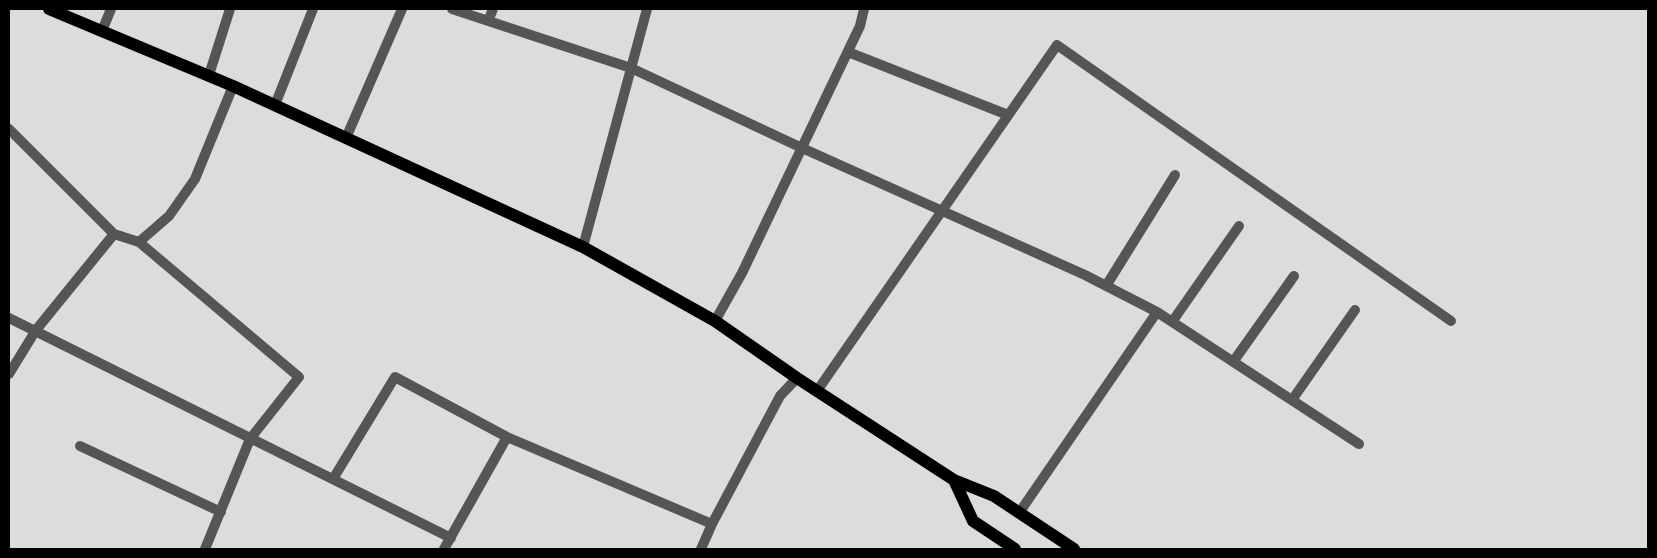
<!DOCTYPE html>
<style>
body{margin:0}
#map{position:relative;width:1657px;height:558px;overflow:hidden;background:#fff;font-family:"DejaVu Sans",sans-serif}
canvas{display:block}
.frame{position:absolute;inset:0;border:10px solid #000;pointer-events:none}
</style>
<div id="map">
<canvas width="1657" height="558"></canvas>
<div class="frame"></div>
</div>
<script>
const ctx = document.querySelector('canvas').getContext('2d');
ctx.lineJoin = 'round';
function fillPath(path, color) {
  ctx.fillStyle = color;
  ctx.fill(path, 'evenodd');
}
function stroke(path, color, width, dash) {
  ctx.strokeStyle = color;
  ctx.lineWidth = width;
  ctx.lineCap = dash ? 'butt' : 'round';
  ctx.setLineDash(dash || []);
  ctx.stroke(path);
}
fillPath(new Path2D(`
 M9 9H1648V549H9Z`), '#dcdcdc');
const primary = new Path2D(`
 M49 9 233 86 583 247 715 321 797 378 954 480 994 496 1074 549
 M954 480 973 521 1015 549`);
stroke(primary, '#dbdbdb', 15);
stroke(new Path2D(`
 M452 9 631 68 802 148 1085 275 1157 312 1359 444
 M488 21 493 9
 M102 31 111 9
 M848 52 1008 115
 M209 75 230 9
 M275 105 313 9
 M9 129 114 234 139 242 169 216 195 179 233 86
 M346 138 402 9
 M139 242 299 377 250 439 205 549
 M583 247 647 9
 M1106 286 1175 175
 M9 318 451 538
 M715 321 742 273 860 26 864 9
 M1172 322 1239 226
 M1233 362 1294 276
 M9 374 36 330 114 234
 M817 391 1057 45 1451 321
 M1292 400 1355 310
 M80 446 221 512
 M333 479 395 377 507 437 712 524
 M1019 513 1157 312
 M444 549 507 437
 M701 549 712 524 780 396 797 378`), '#555', 10);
stroke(primary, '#000', 12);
</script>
